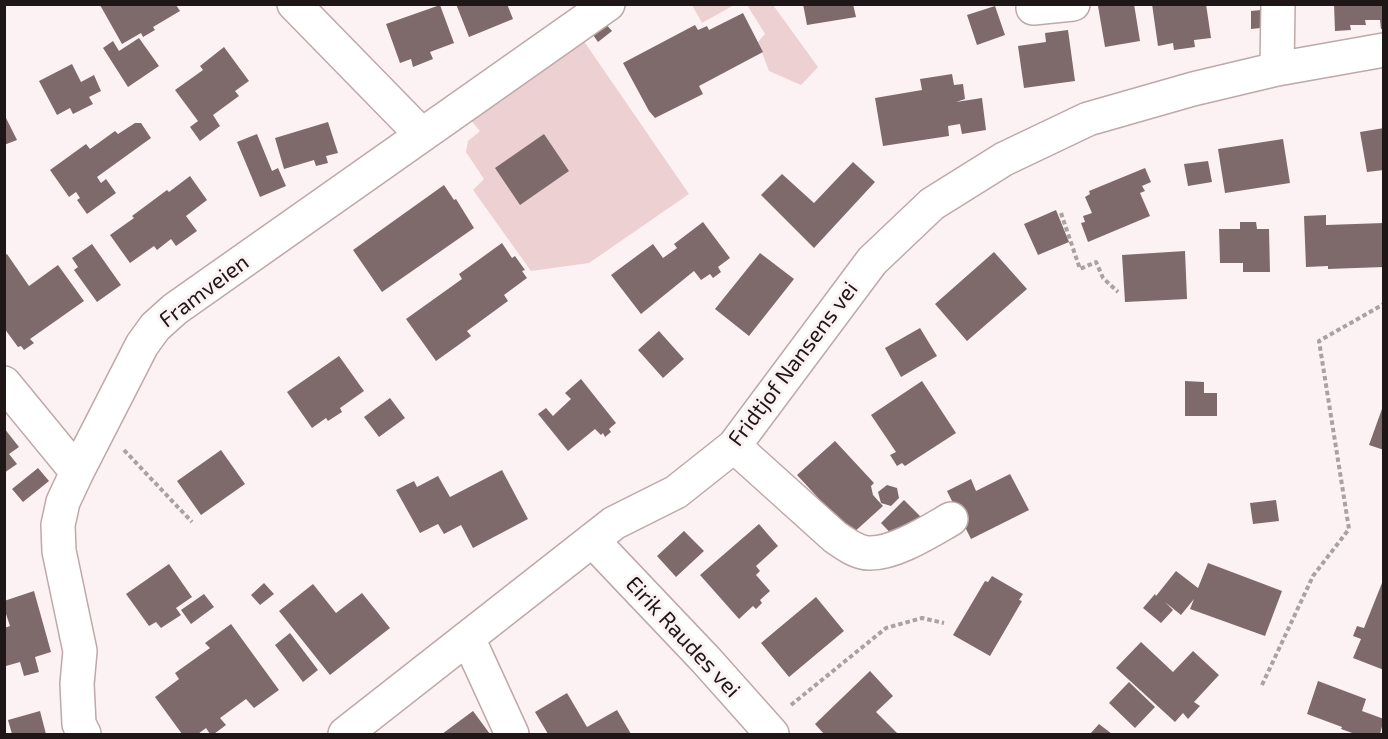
<!DOCTYPE html>
<style>
body{margin:0}
#map{position:relative;width:1388px;height:739px;overflow:hidden;background:#fcf2f3;font-family:"Exo 2",sans-serif}
canvas{display:block}
.frame{position:absolute;inset:0;border:6px solid #1e1617;pointer-events:none}
</style>
<div id="map">
<canvas width="1388" height="739"></canvas>
<div class="frame"></div>
</div>
<script>
const ctx = document.querySelector('canvas').getContext('2d');
ctx.lineJoin = 'round';
function fillPath(path, color) {
  ctx.fillStyle = color;
  ctx.fill(path, 'evenodd');
}
function stroke(path, color, width, dash) {
  ctx.strokeStyle = color;
  ctx.lineWidth = width;
  ctx.lineCap = dash ? 'butt' : 'round';
  ctx.setLineDash(dash || []);
  ctx.stroke(path);
}
function label(font, color, halo, rows, align = 'center') {
  ctx.font = font + ' "Exo 2",sans-serif';
  ctx.lineWidth = 6;
  ctx.setLineDash([]);
  ctx.textBaseline = 'middle';
  ctx.strokeStyle = halo;
  ctx.fillStyle = color;
  for (const [text, x, y, turn = 0] of rows) {
    ctx.save();
    ctx.translate(x, y);
    ctx.rotate((+turn || 0) * Math.PI / 180);
    ctx.textAlign = isNaN(turn) ? turn : align;
    if (halo) ctx.strokeText(text, 0, 0);
    ctx.fillText(text, 0, 0);
    ctx.restore();
  }
}
fillPath(new Path2D(`
 M692 5H734L702 23Z
 M747 5H773L818 67 801 85 769 71 758 42 765 34Z
 M581 37 689 194 589 263 531 271 473 190 484 179 466 152 468 141 480 131 467 116Z`), '#edd0d1');
fillPath(new Path2D(`
 M456 4H507L513 19 469 37Z
 M803 4H853L856 17 807 25Z
 M1106 4H1134L1140 41 1105 47 1098 6Z
 M1152 4H1206L1211 38 1194 40 1195 47 1174 50 1173 43 1158 46Z
 M1334 4H1384V29H1381L1380 20H1365L1366 25H1350L1351 30 1335 31Z
 M100 5H176L180 11 153 27 155 30 143 37 141 33 122 44Z
 M440 5 454 43 430 52 433 59 413 67 411 59 400 63 386 24Z
 M995 6 1005 35 977 45 967 15Z
 M1261 10V28L1251 29V11Z
 M743 13 763 52 699 86 703 94 655 118 649 111 623 63 695 25 698 30 707 26 709 30Z
 M604 22 612 31 598 42 591 32Z
 M1068 30 1075 81 1024 88 1018 46 1046 42 1045 33Z
 M139 38 159 66 128 87 103 48 113 41 119 51Z
 M224 47 249 81 235 91 239 96 213 115 220 126 200 141 190 127 198 121 175 90 203 70 200 66Z
 M72 64 81 82 94 75 101 91 89 97 93 104 73 114 70 108 57 115 39 81Z
 M952 74 954 85 963 84 965 99 956 102 982 98 986 130 962 134 960 124 948 126 949 136 883 146 875 98 922 90 920 79Z
 M4 114 17 140 4 145Z
 M328 122 338 153 326 156 328 163 316 166 314 160 284 169 275 138Z
 M135 123H141L151 138 97 177 101 183 106 179 116 193 87 214 77 200 80 198 76 192 69 197 50 170 86 144 90 149 115 131 118 134Z
 M1384 128V170L1367 172 1360 132Z
 M257 134 272 171 278 168 286 186 260 197 237 142Z
 M544 134 569 171 520 205 495 168Z
 M1283 139 1290 183 1225 193 1218 149Z
 M1208 161 1212 182 1188 186 1184 164Z
 M853 162 875 182 814 248 761 195 782 174 814 203Z
 M1145 168 1151 182 1142 186 1145 191 1140 193 1150 216 1088 242 1081 223 1085 222 1083 216 1092 213 1085 197 1090 194 1089 191Z
 M190 176 207 200 186 216 197 231 176 246 171 239 157 250 154 246 130 263 110 235 134 218 132 216 167 190 169 192Z
 M444 185 454 200 456 199 474 228 382 292 353 250Z
 M1056 210 1069 242 1038 255 1024 224Z
 M1326 215V225L1384 223V267L1328 269V266L1306 267 1304 216Z
 M703 222 730 258 718 267 721 272 713 278 710 274 701 280 694 271 641 314 611 275 653 244 663 258 677 248 674 244Z
 M1240 222H1256L1257 229H1269L1270 272H1243V263H1220L1219 229H1240Z
 M502 243 512 258 515 256 525 270 522 271 527 278 504 295 508 301 467 331 471 336 436 361 406 319 462 279 459 274Z
 M92 244 121 285 97 302 74 270 78 267 72 258Z
 M1185 251 1187 299 1125 302 1122 255Z
 M994 252 1027 289 967 341 935 304Z
 M760 253 794 279 749 336 715 309Z
 M7 254 29 286 58 265 84 301 30 339 34 343 24 350 21 346 18 347 4 328V256Z
 M920 328 937 356 901 377 885 348Z
 M659 331 684 359 663 378 638 350Z
 M339 356 364 391 340 408 342 412 328 421 326 418 312 428 287 392Z
 M581 379 616 423 609 429 611 432 605 437 603 433 601 435 595 429 568 451 538 414 546 408 553 416 556 413 571 399 565 393Z
 M922 381 956 433 905 466 902 463 897 466 890 455 896 452 871 415Z
 M1185 381 1204 382V393H1217V416H1185Z
 M390 398 405 418 379 437 364 417Z
 M1383 406H1384V450L1369 445Z
 M4 428 19 447 9 454 17 464 4 473Z
 M835 441 874 483 871 486 873 495 883 506 852 534 818 506 822 502 797 475Z
 M221 450 245 484 201 515 177 481Z
 M38 468 49 481 23 502 12 489Z
 M502 470 528 519 473 548 461 525 444 534 438 524 420 533 396 490 414 481 417 487 438 476 450 497Z
 M1010 474 1029 510 971 539 947 491 971 479 976 491Z
 M887 485 897 488 899 498 891 506 881 503 878 492Z
 M904 500 924 520 900 543 881 523Z
 M1276 500 1279 521 1253 524 1250 503Z
 M759 524 778 546 756 566 760 571 756 575 770 591 760 600 762 603 756 609 753 606 739 619 700 575Z
 M684 531 704 551 676 577 657 556Z
 M1208 563 1282 591 1265 636 1190 609 1194 599 1181 615 1165 602 1173 610 1161 623 1143 608 1155 594 1156 596 1176 571 1198 588Z
 M169 564 192 597 176 608 181 615 161 628 156 622 149 626 126 594Z
 M992 576 1023 594 1019 600 1022 601 990 656 953 635 985 581 988 582Z
 M264 583 274 594 260 605 251 595Z
 M1382 583 1384 584V670L1353 658 1361 639 1353 636 1357 626 1364 628Z
 M313 584 336 613 362 593 390 628 330 675 279 611Z
 M34 591 51 652 35 657 39 672 24 676 20 662 6 666 4 660V628L10 626 4 608V601Z
 M204 594 214 607 191 624 181 610Z
 M816 597 844 631 789 677 761 643Z
 M231 624 279 690 254 708 246 699 220 718 226 725 214 734H210L206 728 198 734H182L155 697 179 679 175 673 210 648 205 643Z
 M290 633 318 670 303 682 275 645Z
 M1141 642 1173 672 1193 651 1219 675 1194 702 1200 706 1188 719 1183 713 1175 722 1116 668Z
 M870 671 893 696 876 712 898 734H824L815 724Z
 M1318 681 1366 699 1362 711 1384 719 1380 734H1355L1341 729 1342 727 1307 714Z
 M1129 682 1155 707 1135 728 1109 703Z
 M567 693 587 727 617 710 631 734H548L535 712Z
 M40 711 46 734H12L8 720Z
 M473 711 490 734H442Z
 M1099 724 1112 734H1090Z`), '#7f6a6b');
const minor = new Path2D(`
 M294 4 422 135
 M1033 8 1073 4
 M1277 69 1278 4
 M4 383 77 472
 M734 446 835 537C845 544 857 553 869 553 894 554 930 531 951 519
 M592 540 706 660 772 734
 M468 638 512 734
 M84 734 79 724 77 684 80 651 59 551 58 525 63 502 77 472 142 345 155 327 175 309 608 4
 M345 734 614 523 676 492 734 446 872 261 932 204 1004 159 1088 119 1193 89 1277 69 1384 50`);
stroke(minor, '#bfa8a9', 36);
stroke(new Path2D(`
 M1061 213 1080 269 1096 262 1103 278 1118 292
 M124 450 192 522
 M1262 685 1313 576 1349 529 1319 341 1384 304
 M791 705 886 628 922 618 944 623`), '#aaa1a2', 4, [4.5, 3]);
stroke(minor, '#fff', 33);
label('22px', '#1e1617', '#fcf2f3', [
 ["Framveien",204,291,-37],
 ["Fridtjof Nansens vei",793,364,-53],
 ["Eirik Raudes vei",683,637,47]
]);
</script>
